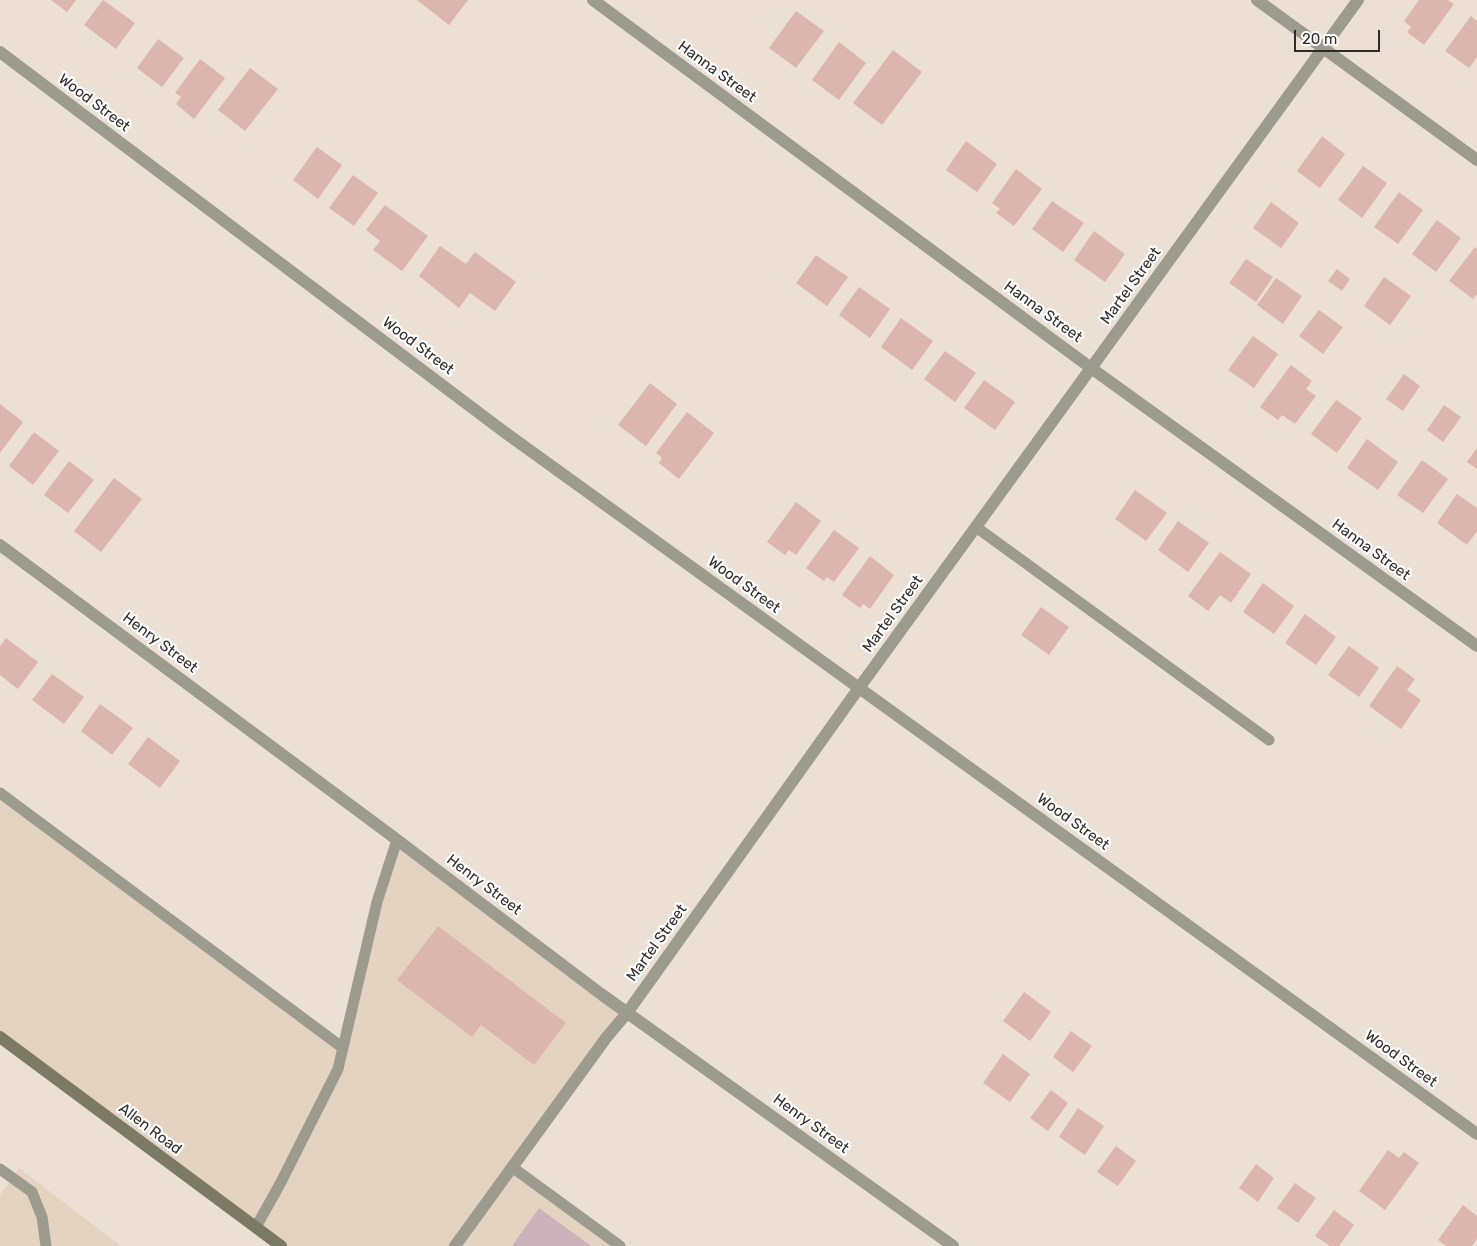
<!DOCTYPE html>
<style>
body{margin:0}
#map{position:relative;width:1477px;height:1246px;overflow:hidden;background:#ecdfd3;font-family:Rubik,sans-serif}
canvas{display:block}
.scale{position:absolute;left:1294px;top:30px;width:86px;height:22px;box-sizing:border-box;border:2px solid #312c27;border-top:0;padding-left:6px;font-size:15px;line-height:18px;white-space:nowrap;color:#312c27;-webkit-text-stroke:4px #fff;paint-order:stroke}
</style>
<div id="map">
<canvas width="1477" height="1246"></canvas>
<div class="scale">20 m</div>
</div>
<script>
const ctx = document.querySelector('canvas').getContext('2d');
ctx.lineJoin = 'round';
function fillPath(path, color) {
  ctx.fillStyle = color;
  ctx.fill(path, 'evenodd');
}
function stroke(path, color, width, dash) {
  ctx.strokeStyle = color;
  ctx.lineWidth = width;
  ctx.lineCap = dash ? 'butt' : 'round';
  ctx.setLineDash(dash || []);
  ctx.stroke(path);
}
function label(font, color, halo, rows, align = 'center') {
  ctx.font = font + ' Rubik,sans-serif';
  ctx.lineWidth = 4.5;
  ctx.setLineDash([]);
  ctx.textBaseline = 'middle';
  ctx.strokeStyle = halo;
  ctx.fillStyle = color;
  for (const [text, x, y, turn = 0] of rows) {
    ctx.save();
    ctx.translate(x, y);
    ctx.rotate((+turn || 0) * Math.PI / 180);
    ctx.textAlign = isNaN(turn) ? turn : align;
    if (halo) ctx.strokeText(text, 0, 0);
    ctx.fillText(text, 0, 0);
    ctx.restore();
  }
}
fillPath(new Path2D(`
 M0 793 343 1048 397 840 627 1013 512 1167 620 1246H281L0 1037Z
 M19 1168 121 1246H0V1195Z`), '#e5d3c2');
fillPath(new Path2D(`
 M539 1208 591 1246H512Z`), '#cab3ba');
fillPath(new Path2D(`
 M51 0H76L67 12Z
 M103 0 135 23 116 49 84 25Z
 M417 0H468L449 25Z
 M1419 0H1448L1454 4 1424 45 1407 32 1411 27 1404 21Z
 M796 11 824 31 796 68 769 48Z
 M1471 16 1477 21V57L1469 68 1445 51Z
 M158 39 184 58 162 87 137 68Z
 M839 42 866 63 839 100 812 80Z
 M893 50 922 72 882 125 853 103Z
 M200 59 225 78 194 119 176 104 181 97 175 93Z
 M250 68 278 89 245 131 218 110Z
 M1322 136 1345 154 1320 188 1297 171Z
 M966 141 997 164 977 192 946 170Z
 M317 147 342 165 318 199 293 180Z
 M1363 166 1387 183 1362 218 1338 200Z
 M1016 169 1042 189 1014 226 996 213 1000 209 992 203Z
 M353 175 378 193 354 226 329 208Z
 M1399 192 1423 210 1398 244 1374 227Z
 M1052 201 1084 223 1063 252 1032 229Z
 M1271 202 1299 223 1281 248 1253 228Z
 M385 205 428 236 402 271 373 250 380 241 366 230Z
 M1437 220 1461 238 1436 272 1412 254Z
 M1094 231 1125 254 1105 282 1074 260Z
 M440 246 466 264 475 252 516 282 495 311 470 293 459 308 419 276Z
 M1475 247 1477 249V294L1473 299 1449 281Z
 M816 255 848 277 827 306 796 283Z
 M1246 259 1273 277 1256 302 1229 283Z
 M1337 269 1350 279 1342 291 1328 281Z
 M1384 277 1411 296 1390 325 1364 306Z
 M1276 278 1302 296 1283 324 1257 305Z
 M859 287 890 309 870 338 839 315Z
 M1319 310 1343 327 1323 354 1299 336Z
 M901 318 933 341 912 370 881 347Z
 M1253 336 1278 354 1254 388 1228 370Z
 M945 351 976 373 955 402 924 379Z
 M1291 365 1312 381 1306 389 1316 396 1295 424 1282 415 1278 420 1260 407Z
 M1404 374 1420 386 1403 411 1386 399Z
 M984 380 1015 402 995 430 964 408Z
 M650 383 677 404 646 446 618 425Z
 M1336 400 1362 418 1337 453 1311 434Z
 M0 404 23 422 0 453Z
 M1444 405 1461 417 1443 442 1427 430Z
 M687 412 714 433 679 479 659 463 662 458 656 453Z
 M34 432 59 451 33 485 9 466Z
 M1367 439 1398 462 1378 490 1347 468Z
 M1477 448V469L1467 462Z
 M1422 460 1448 479 1423 513 1397 495Z
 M69 461 94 480 68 513 44 495Z
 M114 478 142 499 101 552 74 531Z
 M1135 490 1167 513 1146 541 1115 519Z
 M1457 494 1477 508V531L1467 545 1437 523Z
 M796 502 821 521 796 555 789 550 785 555 767 542Z
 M1178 521 1209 543 1188 572 1158 550Z
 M834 530 859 548 834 582 827 577 824 581 806 568Z
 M1220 552 1251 574 1231 603 1220 595 1208 611 1188 596Z
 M870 556 894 575 870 609 863 604 860 608 842 595Z
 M1263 583 1294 606 1274 634 1243 612Z
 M1041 607 1069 627 1049 655 1021 635Z
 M1305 614 1336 637 1316 665 1285 643Z
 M6 638 38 662 18 689 0 675V646Z
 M1349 646 1379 668 1359 697 1328 675Z
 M1397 666 1415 679 1407 690 1421 700 1401 729 1369 706Z
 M52 674 84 697 64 724 32 700Z
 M100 704 133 728 112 755 81 731Z
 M148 737 180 761 160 788 128 764Z
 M438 926 566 1023 534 1065 481 1025 472 1037 397 980Z
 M1024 992 1051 1012 1030 1041 1003 1021Z
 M1071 1031 1092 1046 1073 1072 1053 1057Z
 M1003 1054 1030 1074 1010 1102 983 1083Z
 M1051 1090 1068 1103 1048 1131 1030 1118Z
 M1078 1108 1104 1126 1085 1155 1059 1137Z
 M1116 1146 1136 1161 1118 1186 1097 1172Z
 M1388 1150 1399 1158 1404 1152 1419 1163 1385 1210 1359 1191Z
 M1256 1164 1274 1178 1258 1202 1239 1188Z
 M1295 1183 1316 1198 1298 1223 1277 1208Z
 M1463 1205 1477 1216V1239L1472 1246H1446L1438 1240Z
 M1334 1210 1354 1225 1339 1246H1330L1315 1236Z`), '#dcb6ae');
stroke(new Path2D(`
 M976 527 1269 740
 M0 793 343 1048
 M512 1167 620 1246
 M0 1169 32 1192 42 1217 46 1246
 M256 1227 280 1184 338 1069 377 902 397 840`), '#9d9b8d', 11);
stroke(new Path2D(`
 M593 0 1091 368 1477 646
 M1257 0 1477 160
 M0 52 503 431 1477 1134
 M0 545 388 833 601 994 953 1246
 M455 1246 606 1038 627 1013 859 688 1358 0`), '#9d9b8d', 12);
stroke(new Path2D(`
 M0 1037 281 1246`), '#7c7964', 12);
label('15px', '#312c27', '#fff', [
 ["Hanna Street",717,72,36],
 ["Wood Street",94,103,37],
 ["Martel Street",1131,286,-54],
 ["Hanna Street",1043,312,36],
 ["Wood Street",418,346,37],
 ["Hanna Street",1371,550,36],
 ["Wood Street",744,585,36],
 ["Martel Street",893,614,-54],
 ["Henry Street",160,643,37],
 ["Wood Street",1073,822,36],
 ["Henry Street",484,885,37],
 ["Martel Street",657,943,-54],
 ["Wood Street",1401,1059,36],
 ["Henry Street",811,1124,36],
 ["Allen Road",150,1129,37]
]);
</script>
